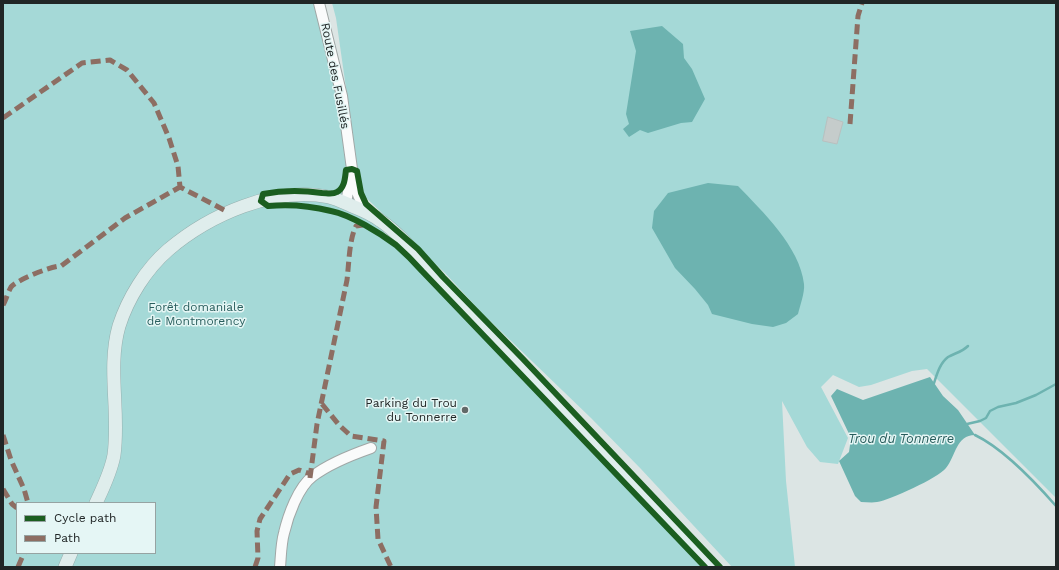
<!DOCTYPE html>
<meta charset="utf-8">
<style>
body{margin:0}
#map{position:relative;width:1059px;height:570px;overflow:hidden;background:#dce5e4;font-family:"Work Sans",sans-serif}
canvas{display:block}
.frame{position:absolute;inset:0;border:4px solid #202626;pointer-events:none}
.legend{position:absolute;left:16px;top:502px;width:140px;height:52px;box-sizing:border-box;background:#e5f6f5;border:1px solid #96a3a2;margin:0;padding:5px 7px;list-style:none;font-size:12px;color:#202626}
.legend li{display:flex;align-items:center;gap:8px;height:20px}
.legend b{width:20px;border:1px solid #96a3a2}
</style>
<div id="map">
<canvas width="1059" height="570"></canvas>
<div class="frame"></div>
<ul class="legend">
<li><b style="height:5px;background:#1b5e20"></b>Cycle path</li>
<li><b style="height:5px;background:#8d6e63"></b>Path</li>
</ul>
</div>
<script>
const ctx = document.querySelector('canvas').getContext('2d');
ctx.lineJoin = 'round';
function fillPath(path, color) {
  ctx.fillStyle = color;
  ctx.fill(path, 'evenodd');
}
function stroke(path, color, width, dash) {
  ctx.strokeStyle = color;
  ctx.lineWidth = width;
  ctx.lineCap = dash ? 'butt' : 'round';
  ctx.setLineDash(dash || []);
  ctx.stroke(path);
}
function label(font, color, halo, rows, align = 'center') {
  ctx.font = font + ' "Work Sans",sans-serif';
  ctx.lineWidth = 3;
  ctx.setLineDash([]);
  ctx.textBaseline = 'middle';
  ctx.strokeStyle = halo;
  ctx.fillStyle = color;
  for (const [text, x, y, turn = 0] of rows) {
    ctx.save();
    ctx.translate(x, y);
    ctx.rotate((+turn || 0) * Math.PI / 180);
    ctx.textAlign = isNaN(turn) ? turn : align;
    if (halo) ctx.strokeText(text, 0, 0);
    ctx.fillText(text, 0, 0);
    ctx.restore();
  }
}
fillPath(new Path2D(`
 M3 3H319L352 169 342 188 702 567H3ZM17 503H155V553H17Z
 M332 3H1056V498L927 369 912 371 871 385 859 387 833 375 821 387 848 438 838 464 820 462 807 447 782 401 786 481 795 567H732L641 469 591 418 482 313 445 273 361 193 336 18Z`), '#a5d9d7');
fillPath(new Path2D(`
 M662 26 683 44 684 58 692 69 705 99 692 122 681 123 648 133 640 130 629 137 623 129 629 124 626 114 636 51 630 31Z
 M708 183 738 186C762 211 800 247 804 284 805 292 800 306 798 314L786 323 773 327 752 324 712 314 708 305 695 289 675 268 652 228 654 211 668 193Z
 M930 377 943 396 958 410 975 435C956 435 956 456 946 468 938 478 890 500 877 502 872 503 866 502 861 502L855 496 839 461 849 452 851 438 831 396 837 389 863 400Z`), '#6db3b0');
stroke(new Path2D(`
 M934 383C937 374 940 363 948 357 955 353 962 352 968 346
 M967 424 980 421 986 418 990 411 998 407 1016 403 1036 395 1056 384
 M975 435C1004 449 1035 482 1056 506`), '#6db3b0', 2.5);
const building = new Path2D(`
 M828 117 843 122 837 144 823 141Z`);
fillPath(building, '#c5cccb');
stroke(building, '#b9c0bf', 1);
const minor = new Path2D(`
 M319 3 342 96 352 169 346 203
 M353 177C356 190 359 202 369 213
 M280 567C281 556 281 544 284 533 288 516 298 487 313 476 330 463 351 455 371 448`);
const major = new Path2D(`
 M96 503C103 488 111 472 114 455 120 412 107 368 119 326 128 298 146 269 168 250 209 215 274 186 329 197 337 199 345 203 352 206 362 210 372 214 381 221 403 236 420 260 438 279L713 567
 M65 567 71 553`);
stroke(minor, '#a0a7a6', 12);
stroke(major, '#96b0af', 14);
stroke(minor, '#fafbfb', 10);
stroke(major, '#dfedec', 13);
stroke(new Path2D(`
 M3 118 82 63 110 60 127 70 154 103 169 138 178 166 180 187 228 212
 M850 124 858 16 862 3
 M3 305C6 300 8 292 11 287 17 280 51 266 61 266L125 218 180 187
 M322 404 339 425 351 436 384 441 376 507 378 539 391 567
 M3 435 11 460 24 489 28 503
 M310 478 317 424 347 280C349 264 349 240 356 226L363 225
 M3 489 12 504 17 508
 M18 567 24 553
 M255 567 258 558 257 531 260 519 290 474 299 470 311 474`), '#8d6e63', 5, [10, 5]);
stroke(new Path2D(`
 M261 201 263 194C283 190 301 190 322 193 327 193 332 195 337 192 345 188 345 177 346 170L352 169 357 171 361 193 366 204 418 249 443 277 523 359 720 567
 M261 201 268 206C288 204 311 206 331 211 351 215 380 233 396 245 405 253 414 262 422 271L705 567`), '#1b5e20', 6);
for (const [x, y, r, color] of [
 [465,410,4,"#626968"]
]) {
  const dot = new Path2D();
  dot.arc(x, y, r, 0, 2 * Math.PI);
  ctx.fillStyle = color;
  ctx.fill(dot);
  stroke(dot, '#e5f6f5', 1.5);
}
label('12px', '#202626', '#e5f6f5', [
 ["Route des Fusillés",335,76,79]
]);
label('12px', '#2a5f5e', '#e5f6f5', [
 ["Forêt domaniale",196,307],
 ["de Montmorency",196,321]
]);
label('12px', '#202626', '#e5f6f5', [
 ["Parking du Trou",457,403],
 ["du Tonnerre",457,417]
], 'right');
label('italic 13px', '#275c5b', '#e5f6f5', [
 ["Trou du Tonnerre",901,439]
]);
</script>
